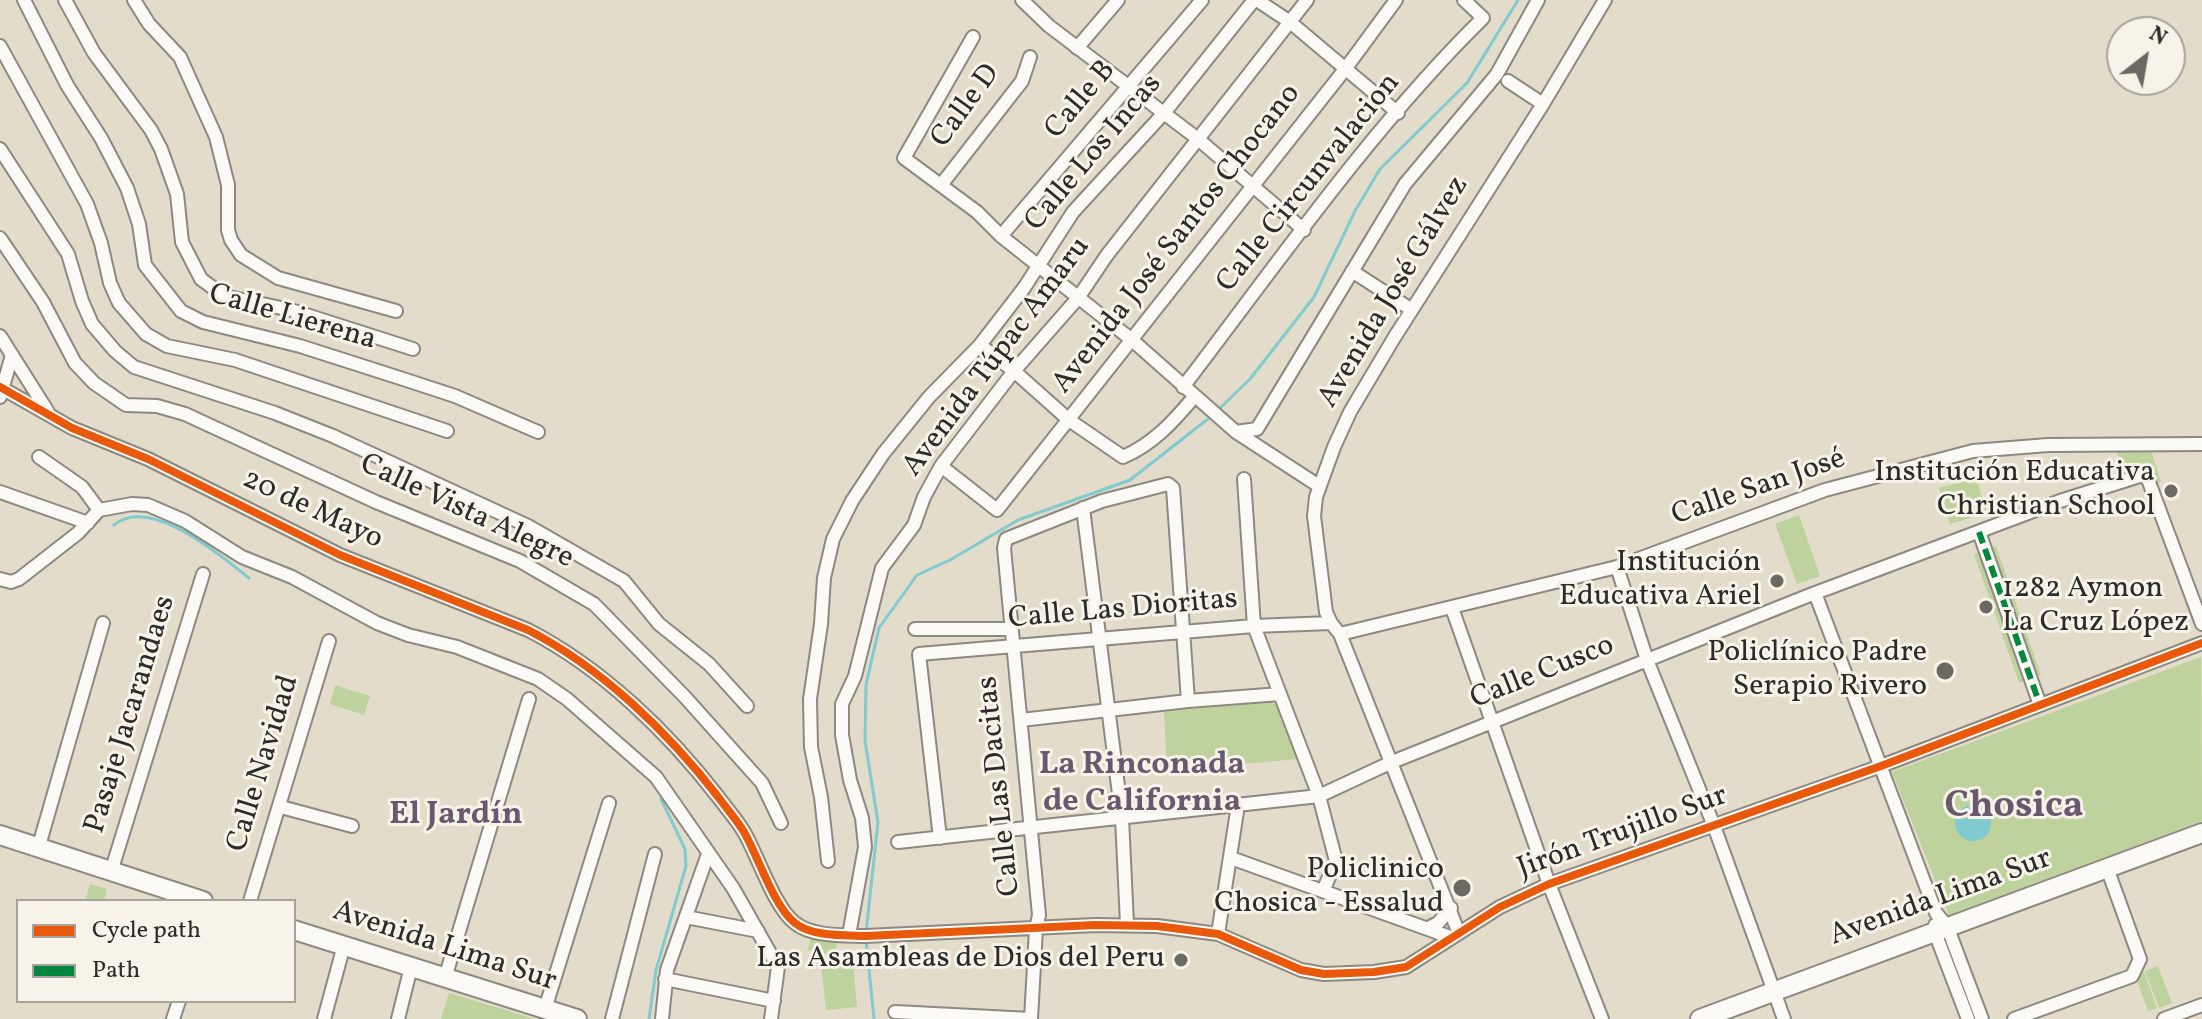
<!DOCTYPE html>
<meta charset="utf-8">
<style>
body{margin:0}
#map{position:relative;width:2202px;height:1019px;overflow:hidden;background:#e4dcca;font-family:Vollkorn,serif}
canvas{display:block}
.legend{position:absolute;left:16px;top:899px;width:280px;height:104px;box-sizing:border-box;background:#f7f3e8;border:2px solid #a5a39c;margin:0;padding:10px 14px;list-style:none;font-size:24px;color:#2b2b2b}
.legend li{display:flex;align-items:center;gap:16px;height:40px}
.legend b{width:40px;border:2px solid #a5a39c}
.north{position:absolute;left:2106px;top:16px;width:80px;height:80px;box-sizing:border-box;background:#f7f3e8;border:2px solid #a5a39c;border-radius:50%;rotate:31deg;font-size:22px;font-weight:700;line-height:32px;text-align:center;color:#2b2b2b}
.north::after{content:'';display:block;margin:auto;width:28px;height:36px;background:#6c6963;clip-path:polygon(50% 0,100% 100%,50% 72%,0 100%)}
</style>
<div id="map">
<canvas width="2202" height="1019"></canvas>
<ul class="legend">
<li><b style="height:10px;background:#e8590c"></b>Cycle path</li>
<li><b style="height:10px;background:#00873e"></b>Path</li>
</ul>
<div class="north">N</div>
</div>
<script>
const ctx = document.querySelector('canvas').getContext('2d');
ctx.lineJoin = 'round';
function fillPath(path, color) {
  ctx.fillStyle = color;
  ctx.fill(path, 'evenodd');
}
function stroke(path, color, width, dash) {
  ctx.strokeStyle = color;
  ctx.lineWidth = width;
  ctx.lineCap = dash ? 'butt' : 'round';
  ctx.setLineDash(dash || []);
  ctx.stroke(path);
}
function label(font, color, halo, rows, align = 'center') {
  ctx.font = font + ' Vollkorn,serif';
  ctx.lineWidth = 6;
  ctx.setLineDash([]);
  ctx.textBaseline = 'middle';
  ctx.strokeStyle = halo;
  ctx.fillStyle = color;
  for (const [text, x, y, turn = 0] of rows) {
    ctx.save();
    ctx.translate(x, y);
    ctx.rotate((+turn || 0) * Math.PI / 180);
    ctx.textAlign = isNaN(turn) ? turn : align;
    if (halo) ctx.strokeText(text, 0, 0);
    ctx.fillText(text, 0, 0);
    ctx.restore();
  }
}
fillPath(new Path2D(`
 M2116 450H2151L2161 482 2155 484 2145 469 2125 472Z
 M1976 478 1987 513 1950 524 1939 488Z
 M1799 515 1820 576 1797 584 1775 524Z
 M1996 546 2041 675 2035 677 1991 547Z
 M1979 552 2024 681 2019 683 1974 554Z
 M2201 657 2202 821 1949 915 1892 772Z
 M335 685 370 696 364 715 330 704Z
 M1268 701 1280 706 1297 759 1167 771 1164 712Z
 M90 884 107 889 104 901H85Z
 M811 937 837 943 835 956 808 950Z
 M853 961 857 1007 826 1010 821 964Z
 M2158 966 2172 1003 2159 1008 2145 971Z
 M2144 972 2157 1008 2148 1011 2135 975Z
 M449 993 535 1019H441Z`), '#bdd29d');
fillPath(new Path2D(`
 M1955 823a18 18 0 1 1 36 0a18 18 0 1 1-36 0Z`), '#81cacf');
stroke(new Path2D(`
 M1218 410 1250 379 1314 297 1355 211 1380 169 1467 83 1518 0
 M114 525C150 495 220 555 249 578
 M866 933 878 822 865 741 866 685 879 628 917 575 950 560 1018 520 1130 480 1213 415
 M866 940 874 1019
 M649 1019 656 970 686 866 685 849 661 799`), '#81cacf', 3);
const minor = new Path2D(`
 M24 0 67 85 101 138 127 188 139 224 145 265 181 311 203 322 300 346 400 378 455 396 538 432
 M65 0 94 53 151 130 161 149 177 194 182 242 201 279 224 296 291 310 413 349
 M134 0 149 24 180 57 216 137 228 185V230L231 240 241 255 278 278 396 311
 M1022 0 1049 26 1198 139 1304 230
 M1257 0 1290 22 1398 113
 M973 37 904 158 977 212 1001 236 1132 340 1236 432 1319 486
 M0 46 87 204 101 243 110 283 119 303 146 334 167 346 235 360 447 431
 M1077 48 1118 0
 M1508 81 1543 104
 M0 149 68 254 82 301 92 324 115 351 134 367 275 413 333 436 528 526 624 581 659 624 709 664 747 706
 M941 185 1022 81 1030 57
 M1001 236 1202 0
 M0 238 43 302 75 363 94 383 126 405 157 406 185 414 376 502 520 561 594 604 685 697 762 783 781 823
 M1352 271 1412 310
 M0 336 48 412
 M980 345 1014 371 1069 420 1123 457C1153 444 1173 422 1194 397
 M0 387 72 428 148 459 340 555 528 630C602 668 668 732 719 798 727 809 737 820 744 832 758 856 774 907 795 923 812 937 845 935 866 936L1095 925 1157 926 1218 934 1301 970 1324 974 1374 972 1406 967 1500 907 1549 884 1881 766 2202 643
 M1183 387C1277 264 1373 126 1483 18L1464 0
 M0 397 12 355
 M1236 432 1257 429 1405 184 1497 74 1538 0
 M39 457 82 487 99 510
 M941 466 997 510 1346 68 1396 0
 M1244 479 1254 626 1319 796 1336 861 1323 891
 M0 492 88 523
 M1083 508 1122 818 1127 924
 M1979 532 2040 705
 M1617 567 1647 660 1714 826 1784 1019
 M0 579 11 582 19 579 78 533 99 510 132 504 148 505 185 521 242 557 292 577 377 623 408 635 457 647 538 679 567 699 656 777 733 888 778 967 771 1019
 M1815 593 1936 913 1947 926 1982 1019
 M1452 608 1549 884 1602 1019
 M915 629H1011
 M1340 634 1617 567 1825 490 1973 451 2048 445 2202 444
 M1021 720 1188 701 1280 694
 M281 807 352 826
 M940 838 919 654 1254 626 1331 623
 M898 842 1319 796 1392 762 1810 595 2060 501 2146 474 2202 624
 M38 849 103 623
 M1231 858 1450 937
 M828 861 821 797 811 747 810 699 821 624 824 578 833 539 852 501 883 454 929 397 980 345 1024 288 1073 212 1164 113 1254 0
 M111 872 203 574
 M250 901 329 641
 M686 917 758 931
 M1935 925 1934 930 1968 1019
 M1428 928 1438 923 1451 908
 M1458 931 1340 634 1331 623 1326 612 1314 516 1316 497 1334 447 1350 412 1394 338 1543 104 1605 0
 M1218 934 1238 805
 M849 935 865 847 862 818 850 780 842 735V704L855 676 882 568 914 525 924 497 941 466 1014 371 1078 298 1107 255 1307 0
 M445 978 529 699
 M665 979 774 1001
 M545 1009 609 803
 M895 1012 1031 1019
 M173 1019 179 1001
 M324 1019 344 945
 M398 1019 411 967
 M612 1019 655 854
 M662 1019 667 970 708 854
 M1031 1019 1036 929 1039 915 1004 548 1006 539 1102 501 1168 484 1173 488 1188 701
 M2014 1019 2132 976 2140 959 2107 868
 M2164 1019 2202 1005`);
const highway = new Path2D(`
 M0 835 203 901
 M294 930 577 1019
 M1700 1019 2202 833`);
stroke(minor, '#8d8980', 16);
stroke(highway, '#8d8980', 22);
stroke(minor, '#fbfaf7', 12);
stroke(highway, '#fbfaf7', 18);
stroke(new Path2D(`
 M1979 532 2040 705`), '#00873e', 6, [12, 6]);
stroke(new Path2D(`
 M0 387 72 428 148 459 340 555 528 630C602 668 668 732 719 798 727 809 737 820 744 832 758 856 774 907 795 923 812 937 845 935 866 936L1095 925 1157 926 1218 934 1301 970 1324 974 1374 972 1406 967 1500 907 1549 884 1881 766 2202 643`), '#e8590c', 8);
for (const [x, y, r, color] of [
 [2171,491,8,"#6c6963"],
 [1777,581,8,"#6c6963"],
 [1986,607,8,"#6c6963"],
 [1945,671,10,"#6c6963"],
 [1462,888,10,"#6c6963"],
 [1181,960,8,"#6c6963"]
]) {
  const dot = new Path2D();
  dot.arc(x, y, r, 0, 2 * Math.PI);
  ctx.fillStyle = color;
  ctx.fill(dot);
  stroke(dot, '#f7f3e8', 3);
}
label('30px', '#2b2b2b', '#f7f3e8', [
 ["Calle B",1082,101,-50],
 ["Calle D",967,107,-54],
 ["Calle Los Incas",1095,154,-50],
 ["Calle Circunvalacion",1310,184,-51],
 ["Avenida José Santos Chocano",1178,240,-52],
 ["Avenida José Gálvez",1395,293,-59],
 ["Calle Lierena",292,319,16],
 ["Avenida Túpac Amaru",998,358,-53],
 ["Calle San José",1759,489,-19],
 ["20 de Mayo",312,511,25],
 ["Calle Vista Alegre",466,513,25],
 ["Calle Las Dioritas",1123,611,-5],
 ["Calle Cusco",1543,674,-22],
 ["Pasaje Jacarandaes",132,715,-73],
 ["Calle Navidad",265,764,-73],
 ["Calle Las Dacitas",1001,786,-96],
 ["Jirón Trujillo Sur",1623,834,-20],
 ["Avenida Lima Sur",1941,899,-20],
 ["Avenida Lima Sur",444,948,18]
]);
label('30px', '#2b2b2b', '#f7f3e8', [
 ["Institución Educativa",2155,474],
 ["Christian School",2155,508],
 ["Institución",1761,564],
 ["Educativa Ariel",1761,598],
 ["1282 Aymon",2002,590,"left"],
 ["La Cruz López",2002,624,"left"],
 ["Policlínico Padre",1927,654],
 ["Serapio Rivero",1927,688],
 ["Policlinico",1444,871],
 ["Chosica - Essalud",1444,905],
 ["Las Asambleas de Dios del Peru",1165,960]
], 'right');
label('bold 32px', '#6a596e', '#f7f3e8', [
 ["La Rinconada",1142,767],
 ["de California",1142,804],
 ["El Jardín",456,817]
]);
label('bold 38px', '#6a596e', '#f7f3e8', [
 ["Chosica",2014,809]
]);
</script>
